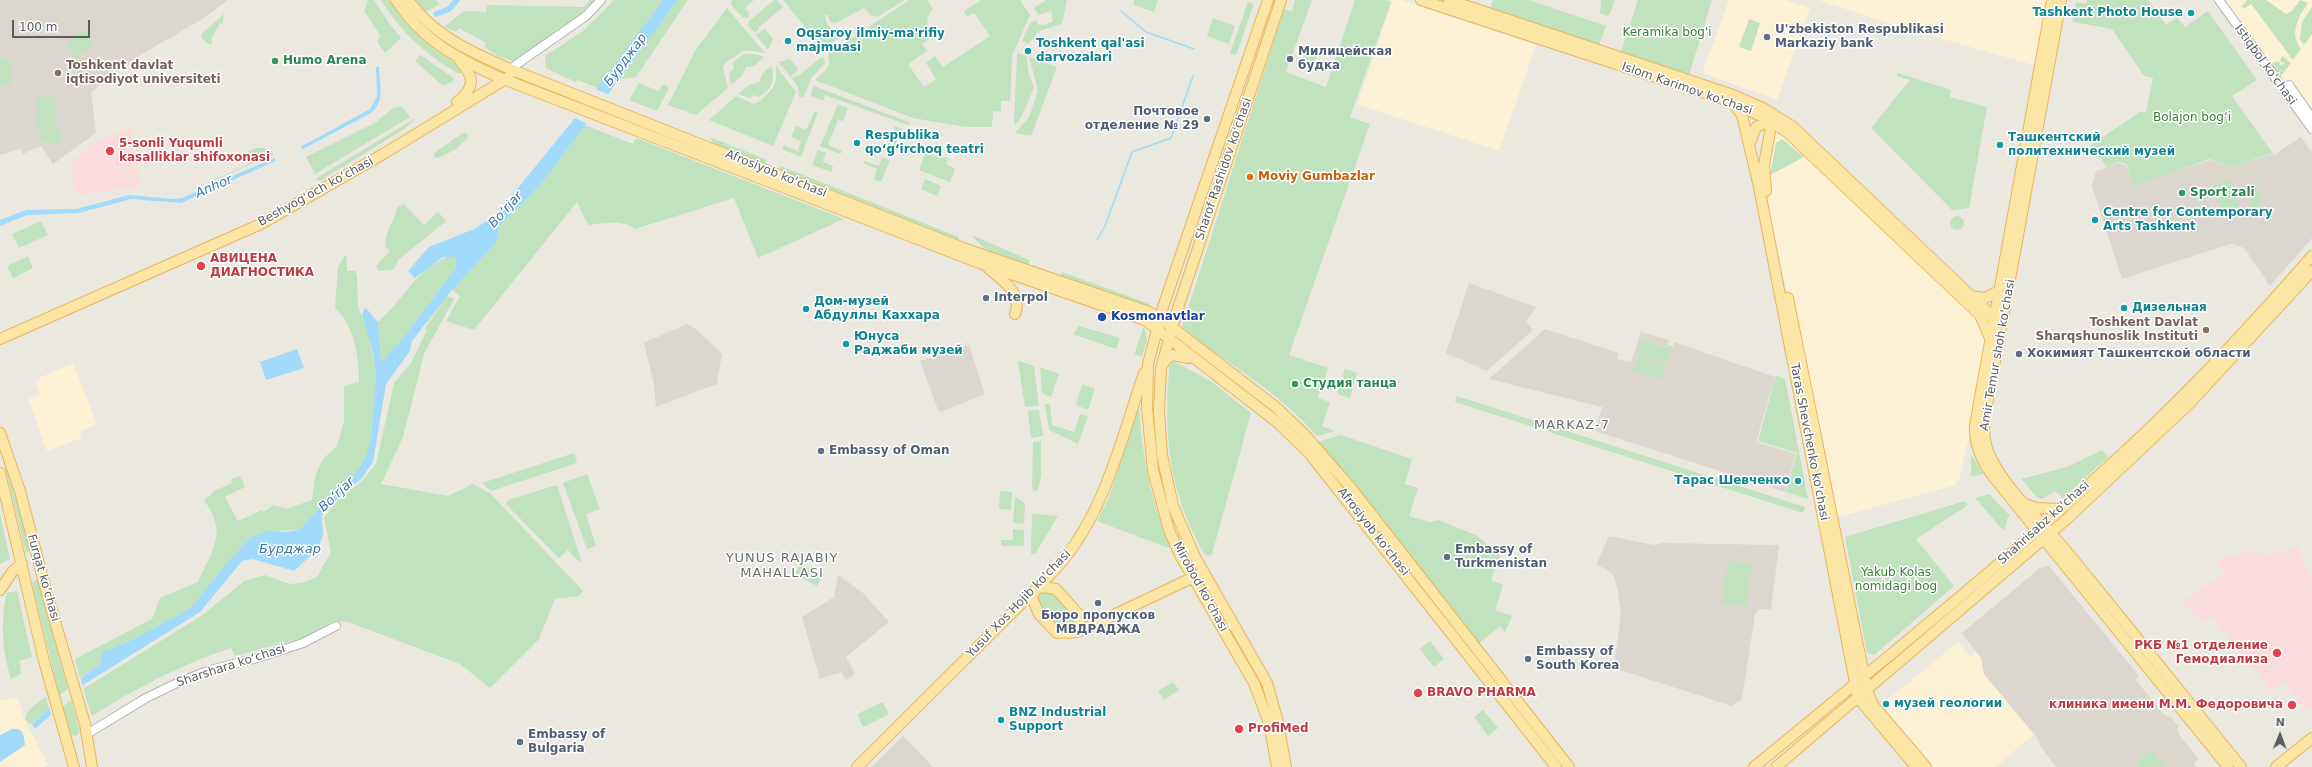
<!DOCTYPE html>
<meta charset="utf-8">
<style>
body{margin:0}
#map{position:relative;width:2312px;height:767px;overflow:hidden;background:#ebe8e0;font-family:"DejaVu Sans",sans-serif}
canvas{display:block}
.north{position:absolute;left:2260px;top:715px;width:40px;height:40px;-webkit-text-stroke:3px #fff;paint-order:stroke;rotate:1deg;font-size:11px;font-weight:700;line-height:16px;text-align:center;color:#595d60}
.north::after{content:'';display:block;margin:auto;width:14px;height:18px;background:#595d60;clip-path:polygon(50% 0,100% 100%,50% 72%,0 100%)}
.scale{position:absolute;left:12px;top:20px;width:78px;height:18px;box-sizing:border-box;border:2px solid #595d60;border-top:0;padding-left:5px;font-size:12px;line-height:14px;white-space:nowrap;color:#595d60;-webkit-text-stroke:3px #fff;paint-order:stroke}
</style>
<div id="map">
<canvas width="2312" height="767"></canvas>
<div class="north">N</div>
<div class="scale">100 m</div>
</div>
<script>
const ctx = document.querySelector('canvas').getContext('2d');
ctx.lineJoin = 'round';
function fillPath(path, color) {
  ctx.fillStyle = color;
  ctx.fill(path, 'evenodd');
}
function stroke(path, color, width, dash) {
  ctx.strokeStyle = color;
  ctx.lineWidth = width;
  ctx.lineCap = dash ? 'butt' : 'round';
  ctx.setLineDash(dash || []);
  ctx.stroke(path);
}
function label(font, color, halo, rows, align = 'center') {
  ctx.font = font + ' "DejaVu Sans",sans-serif';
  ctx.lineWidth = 3;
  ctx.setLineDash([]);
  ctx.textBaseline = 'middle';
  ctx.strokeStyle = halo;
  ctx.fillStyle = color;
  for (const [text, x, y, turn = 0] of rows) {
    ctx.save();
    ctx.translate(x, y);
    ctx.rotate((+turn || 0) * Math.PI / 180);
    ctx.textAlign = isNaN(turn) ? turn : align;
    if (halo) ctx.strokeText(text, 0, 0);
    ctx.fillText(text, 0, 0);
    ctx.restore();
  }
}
fillPath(new Path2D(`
 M1393 0H1401L1536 45 1499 151 1357 104Z
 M1729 0H1785L1810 8 1777 100 1702 73Z
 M1818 0H2052L2040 67 1894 25Z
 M2219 0H2312V129Z
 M1771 129H1782L1994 320 1975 425 1967 444 1960 476 1956 485 1838 517 1831 515 1764 180Z
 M73 363 97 424 79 432 82 438 47 451 28 399 40 395 35 383 40 381 39 378Z
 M1958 642 1971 658 1975 651 1981 658 1984 674 2034 734 1996 767H1930L1879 707Z
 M17 697 25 720 48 765 44 767H0V701Z`), '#fcf0d5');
fillPath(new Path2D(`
 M0 0H228L199 21 142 54 91 92 96 133 53 164 41 146 23 154 20 149 0 155Z
 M2301 137 2312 153V238L2270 286 2245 249 2233 243 2122 279 2092 186 2096 171 2118 163 2126 165 2134 186 2210 160 2231 167 2270 154 2274 155Z
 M1469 283 1536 307 1526 321 1533 330 1487 371 1446 353Z
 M687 324 696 329 722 354 717 384 656 407 654 384 644 343Z
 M1545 329 1619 353 1617 359 1631 362 1641 332 1669 340 1668 345 1673 346 1674 342 1775 377 1756 442 1796 454 1785 492 1595 431 1602 407 1489 379Z
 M969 345 985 394 941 412 938 410 920 361Z
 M1609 536 1654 545 1663 543 1779 545 1771 610 1759 609 1755 614 1742 699 1732 706 1614 668 1621 613 1617 587 1613 575 1606 569 1596 565Z
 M2049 566 2139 676 2135 679 2163 714 2164 713 2168 717 2170 716 2179 727 2177 729 2179 735 2199 759 2194 763 2196 767H2056L2040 746 2039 740 1984 674 1981 658 1962 633 2040 568Z
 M838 575 863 593 889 622 846 657 855 674 846 680 841 672 820 679 802 617 834 597Z
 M903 736 933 767H872Z`), '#dbd7ce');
fillPath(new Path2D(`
 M131 128 140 187 76 195 70 162 100 140Z
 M2299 547 2312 583V711L2309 707 2306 710 2284 682 2272 691 2211 616 2201 623 2182 602 2224 574 2218 559 2251 551 2269 555Z`), '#f9dcdb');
fillPath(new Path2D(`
 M368 0H374L389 23 401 38 385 53 377 42 380 35 364 11Z
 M381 0H391C409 31 434 50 465 69L461 73H457C425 53 401 33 381 0Z
 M415 0H435L440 4 425 12Z
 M590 0H595L588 9 515 62 498 56 484 47 486 43 459 28 456 32 444 27 464 11 486 12 487 5 584 7Z
 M614 0H663L598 88 578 80 575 82 546 68 545 56 583 31Z
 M678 0H688L636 77 619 79Z
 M732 0H754L745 8 749 13 748 18 742 17 731 5Z
 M774 0H777L783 7 758 28 759 29 755 33 748 26 749 21Z
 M783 0H905L877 17 870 15 864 8 834 24 830 21 828 15H825L827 25 844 35 822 48Z
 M909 0H927L933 9C927 16 926 21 929 30L937 34 922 44 927 51 908 64 924 87 936 79 926 63 935 56 943 67 990 36 974 13 967 17 964 11 981 0H1020L1030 15 1012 56 1010 101H1001V112L993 111 992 127H965L913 118 815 80C823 73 833 66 828 54Z
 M1046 0H1067L1062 24 1039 31 1028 44 1022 41 1030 23 1036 20 1038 24 1044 25 1053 21 1051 11 1038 15 1034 8Z
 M1134 0H1158L1154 12 1134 5Z
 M1295 0H1312L1286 72 1326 87 1355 0H1386L1391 2 1350 117 1370 124 1289 355 1328 368 1318 398 1330 402 1322 426 1335 431 1317 436C1282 395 1225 360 1181 330L1284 9 1292 11Z
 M1493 0H1529L1606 26 1599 45 1490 8Z
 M1601 0H1615L1610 14 1607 16 1600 13Z
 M1638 0H1712L1689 75 1621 52Z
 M2087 0H2148L2166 25 2177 17 2185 27 2208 11 2257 80 2232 96 2274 155 2271 153 2231 167 2210 159 2133 187 2127 164 2118 162 2106 167 2101 158 2094 156 2091 145 2140 112H2146L2153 78 2144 76 2112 29 2073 22 2076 2 2086 4Z
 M2247 0H2266L2286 14 2292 11 2300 0 2308 3C2298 17 2289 34 2301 49L2293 60 2251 4 2244 9 2242 6Z
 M1248 2 1254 4 1236 55 1230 53Z
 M2312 7V34L2304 45 2300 40 2302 22Z
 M727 8 765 53 745 50 725 63 723 67 728 88 696 115 668 105 695 51Z
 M224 14 223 24 220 23 211 39 212 44H209L202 39 201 34Z
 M1213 18 1235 26 1229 44 1207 36Z
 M1749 19 1760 23 1751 51 1739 47Z
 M85 29 95 42 76 58 65 45Z
 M765 29 773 39 768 50 756 35Z
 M1017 53 1027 56 1028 72 1034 87 1022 116 1014 126Z
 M1305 53 1317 57 1312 72 1300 68Z
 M744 54H756L764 57 754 66 746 67 742 76 731 85 729 73 734 69 732 63Z
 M420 55 454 78 453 81 443 86 415 61Z
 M823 56 825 63 812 77 803 98 799 97 798 87 792 79 796 75 798 76Z
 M2282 56 2291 63 2280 77 2271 64 2273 62 2275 67 2278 68 2275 67 2274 62 2279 61 2281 66 2285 63 2280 61Z
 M1029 57 1057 67 1031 136 1015 133 1029 117 1038 90Z
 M0 59 12 60V85H0Z
 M790 59 798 69 791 77 778 62Z
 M771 66C776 79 772 90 759 97L753 95 750 98 738 94 749 85 759 82 762 74Z
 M776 66 796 92 773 146 709 120 736 96 754 104 759 102 773 88 776 79Z
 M1898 73 1951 90 1950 97 1987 107 1969 208 1952 210 1871 128 1910 80 1897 76Z
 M639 83 658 91 664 84 669 88 657 111 629 100Z
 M814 86 911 123 908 125 825 95 823 101 810 95Z
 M37 97H55V129H37Z
 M838 104 848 108 843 121 838 120 828 145 842 151 840 154 820 146Z
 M402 107 410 117 315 174 306 157 375 123 393 108Z
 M815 111 818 112 801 157 782 149 784 145 798 151 801 141 791 137 796 126 806 130Z
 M416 118 404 129 320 181 315 179Z
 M585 125 633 144 636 138 844 219 758 258 734 198 635 229C622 219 603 224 588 225L577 202 474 330 446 321 460 296 452 290 494 245 499 237 498 228 542 183Z
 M895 126 902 129 892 154 885 152Z
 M39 130 61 131V143L39 142Z
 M463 133H467L468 137 455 150 438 158 434 157V153Z
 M710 137 767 160 765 165 717 145 713 143Z
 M1782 139 1804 157 1770 175 1776 143Z
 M262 148 272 151 273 155 173 198 247 165 246 154C250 149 255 148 262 148Z
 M818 150 826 153 823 162 833 166 831 172 812 165Z
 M925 154 948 158 946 164 955 169 950 182 919 170Z
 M882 157 890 160 881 182 874 179 877 169 863 163 864 161 879 166Z
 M781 166 959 237V240L957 241 780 171 779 168Z
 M925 179 941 186 937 196 921 189Z
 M2230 180 2242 213 2225 219 2213 186Z
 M2256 184 2263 204 2253 208 2245 188Z
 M404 204 424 225 438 212 446 221 398 260 394 269 379 271 376 266 390 251 385 246C385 232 394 220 398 207Z
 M1950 223a7 7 0 1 1 14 0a7 7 0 1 1-14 0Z
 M41 221 48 235 19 248 12 234Z
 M972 235 1029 260 1030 267C1011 259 983 254 972 235Z
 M346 254 347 271H355L357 275 358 307 368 330 376 374 371 440 364 461 354 475 331 495 299 530 275 531 249 539 226 564 191 608 128 642 102 652 100 664 80 678 75 659 152 619 160 598 198 582C213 548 228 534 204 500L212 494V492L232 483 231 479 240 476 245 487 225 497 238 521 262 510 263 512 274 505 286 509 312 500 315 476 323 459 337 446 344 421V386L359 382C360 361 353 320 335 309L338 267Z
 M455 254 456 268 397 346 384 360H381L378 322C407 297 415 267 455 254Z
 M28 256 33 268 13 278 7 266Z
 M1062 272 1150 304 1148 307 1060 277Z
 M447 296 454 299 424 354 403 437 381 484 448 496 473 484 490 493 583 591 579 596 555 599 539 639 490 688 460 664 348 622 333 621 302 638 235 656 231 648C182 664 136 688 92 716L83 689 203 615 244 581 265 575 289 584 302 583 317 577 331 552 324 518 337 501 362 481 376 464 394 383 411 363 427 330 425 328Z
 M1079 326 1120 338 1116 349 1073 334Z
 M1144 326 1147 340 1142 356 1134 355Z
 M1643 340 1671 350 1666 364 1638 355Z
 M1637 357 1665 366 1660 380 1632 371Z
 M1170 359 1212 382 1251 413 1212 554 1210 556C1202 555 1199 544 1196 538 1166 480 1164 423 1170 359Z
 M1018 361 1034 366 1039 406 1025 407Z
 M1040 367 1059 374 1051 397 1042 393Z
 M1345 369 1357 373 1350 398 1337 394Z
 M1776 375 1785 379 1808 499 1786 492 1797 453 1758 441Z
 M1082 384 1095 389 1088 410 1076 405Z
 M1457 396 1805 507 1803 513 1455 402Z
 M1139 402C1141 453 1151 503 1171 549L1097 521 1110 495Z
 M1045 404H1050L1052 425 1074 432 1080 414 1088 416 1078 444 1049 430Z
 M1039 410 1043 436 1031 438 1028 411Z
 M1341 435 1412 459 1405 484 1418 488 1409 516 1430 522 1438 520 1476 535 1500 556 1491 580 1503 585 1495 610 1512 616 1505 632 1500 626 1477 645 1318 442Z
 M1041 441V476L1038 490 1034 491 1032 487 1033 442Z
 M0 448 14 488 30 551 26 553Z
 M2102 450 2108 457 2063 498 2055 491 2042 499 2037 497 2021 479 2067 467Z
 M574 453 577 463 491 491 482 483Z
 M1971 455 1984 474 1971 476Z
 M587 474 600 509 586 514 596 546 587 549 563 483Z
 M557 485 581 560 580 563 568 550 559 558 506 504 508 500Z
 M1000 491 1012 492 1011 510 999 509Z
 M1989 494 2009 515 2004 531 1975 498Z
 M1015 497 1025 503 1024 524 1013 523Z
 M1965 501 1968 505 1916 539 1954 586 1874 655 1867 653 1845 537Z
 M0 514 10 559 0 564Z
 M1032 514 1058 516 1035 554H1031Z
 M1013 529 1024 530V546H1001V540H1013Z
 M1728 561 1752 564 1746 607 1722 603Z
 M800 564 822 575 817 586 795 574Z
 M35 580 39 581 80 732 76 736 69 734 32 583Z
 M1044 590 1054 592 1073 615V621L1070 626 1058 628 1039 608 1038 596Z
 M17 591 32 657 20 661 21 674 11 679C2 650 0 622 7 593Z
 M1430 641 1444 659 1434 667 1420 649Z
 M1173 682 1179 690 1164 700 1158 691Z
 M46 697 49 708 31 724 25 720 26 714 33 706Z
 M883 702 889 714 863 727 857 714Z
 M1483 710 1498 728 1488 736 1474 717Z
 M2151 750 2165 767H2141L2137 761Z`), '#c0e2bd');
fillPath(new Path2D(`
 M663 0H678L542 183 498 228 499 237 494 245 452 290 412 341 410 351 386 384 373 462 362 478 336 500 322 516 323 535 318 549 294 571 253 559 242 561 200 612 83 685 35 729 32 724 81 678 100 664 102 652 128 642 191 608 226 564 249 539 266 531 286 532 299 530 331 495 354 475 364 461 371 440 376 374 372 348 362 315 365 307 378 322 381 360H384L395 345 397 346 456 268 455 255 450 258 443 257 415 278 408 271 429 247 474 229 495 216 575 118Z
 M376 67H379C380 84 385 101 371 113L305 148 181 203 131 199 79 213 27 215 0 226V220L26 210 76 209 129 195 172 199 182 198 304 145 370 109 377 97Z
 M297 349 304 368 266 380 260 362Z
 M12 729H18L23 733 25 745 0 762V735Z`), '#a1dafa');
fillPath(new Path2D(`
 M595 89 610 95 588 124 573 117Z
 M300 144 303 151 276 162 274 156Z
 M80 676 83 689 52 717 49 706Z`), '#ebe8e0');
stroke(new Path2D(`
 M1121 11 1146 32 1194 49
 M1097 240 1105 226 1132 152 1171 138 1193 76`), '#a1dafa', 1.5);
stroke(new Path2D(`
 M436 14 449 9 457 0`), '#a1dafa', 5.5);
const minor = new Path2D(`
 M2219 0 2312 129
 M510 69 586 16 601 0
 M2284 91 2289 85 2312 118
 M87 734 146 698 177 683 210 670 257 658 303 643 336 626`);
const major = new Path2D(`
 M396 0C423 41 455 57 498 77L982 264 1145 320 1277 422 1309 453 1556 767
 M408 0C434 36 471 52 510 69L963 248 1149 312 1160 318 1277 408 1305 435 1351 488 1569 767
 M1268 0 1163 307 1148 364 1147 408 1153 470 1169 530 1181 557 1254 683 1269 723 1277 767
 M1281 0 1177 311 1161 368 1159 412 1162 455 1173 506 1195 557 1267 683 1278 722 1286 767
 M1421 0 1732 102 1769 120 1787 132 1980 315 1990 338
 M1449 0 1733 95 1763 108 1792 126 1988 312 1996 322
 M2052 0 1975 425C1974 444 1981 460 1992 475L2228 767
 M2061 0 1985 416C1983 432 1984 446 1992 460 2011 496 2043 522 2068 553 2126 624 2184 696 2241 767
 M457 102C475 88 475 77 460 61
 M1732 102 1742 115 1759 187 1858 698 1916 767
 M1763 108 1771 126 1764 165 1766 191
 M1750 143 1756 127 1773 120
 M989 269C1003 280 1023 294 1015 314
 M1971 296 1985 298 1999 291
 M1788 298 1867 690 1873 705 1926 767
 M0 339 263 223 385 153 509 77
 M1163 364 1166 359 1172 355 1189 358
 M0 433 20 491 47 594 85 724 92 767
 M0 473 44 661 74 767
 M2025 504 2037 508 2060 509
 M1042 587 1056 589 1080 616 1079 623 1072 632 1057 633 1039 614 1032 598 1036 589Z
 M0 590 13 571 22 564
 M1069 633 1080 631 1198 575
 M857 767 1050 575C1103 521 1120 443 1144 373
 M1754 767C1891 654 2030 543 2158 420 2212 368 2263 312 2312 256
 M1776 767 2068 518 2189 404 2312 271
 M2276 767 2312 738`);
stroke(minor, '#b1b4b7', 10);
stroke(major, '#eab75b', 12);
stroke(minor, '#fff', 8);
stroke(major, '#fbe6a6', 10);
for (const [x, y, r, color] of [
 [2191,13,4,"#0f9aa8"],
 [1767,37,4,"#5c6f8a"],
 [788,41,4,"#0f9aa8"],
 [1028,51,4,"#0f9aa8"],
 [1290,59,4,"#5c6f8a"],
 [275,61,4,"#2e9e5b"],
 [58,73,4,"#8d6e63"],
 [1207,119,4,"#5c6f8a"],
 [857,143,4,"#0f9aa8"],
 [2000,145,4,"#0f9aa8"],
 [110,151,5,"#e0444e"],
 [1250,177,4,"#e8710a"],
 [2182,193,4,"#2e9e5b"],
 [2095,220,4,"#0f9aa8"],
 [201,266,5,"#e0444e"],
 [986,298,4,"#5c6f8a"],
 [2124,308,4,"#0f9aa8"],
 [806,309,4,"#0f9aa8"],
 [1102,317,5,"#1a4fb4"],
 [2206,330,4,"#8d6e63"],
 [846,344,4,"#0f9aa8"],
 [2019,354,4,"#5c6f8a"],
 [1295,384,4,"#2e9e5b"],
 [821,451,4,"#5c6f8a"],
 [1798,481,4,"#0f9aa8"],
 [1447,557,4,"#5c6f8a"],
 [1098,603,4,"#5c6f8a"],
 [2277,653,5,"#e0444e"],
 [1528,659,4,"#5c6f8a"],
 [1418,693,5,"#e0444e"],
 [1886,704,4,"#0f9aa8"],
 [2292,705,5,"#e0444e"],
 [1001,720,4,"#0f9aa8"],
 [1239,729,5,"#e0444e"],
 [520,742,4,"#5c6f8a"]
]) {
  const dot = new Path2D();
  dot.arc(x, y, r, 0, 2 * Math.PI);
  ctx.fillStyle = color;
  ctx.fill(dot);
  stroke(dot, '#fff', 1.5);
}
label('bold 12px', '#0d838f', '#fff', [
 ["Tashkent Photo House",2183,13,"right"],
 ["Oqsaroy ilmiy-ma'rifiy",796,34],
 ["majmuasi",796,48],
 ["Toshkent qal'asi",1036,44],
 ["darvozalari",1036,58],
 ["Respublika",865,136],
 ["qo‘g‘irchoq teatri",865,150],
 ["Ташкентский",2008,138],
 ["политехнический музей",2008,152],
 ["Centre for Contemporary",2103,213],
 ["Arts Tashkent",2103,227],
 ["Дом-музей",814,302],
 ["Абдуллы Каххара",814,316],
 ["Дизельная",2132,308],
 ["Юнуса",854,337],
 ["Раджаби музей",854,351],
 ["Тарас Шевченко",1790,481,"right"],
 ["музей геологии",1894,704],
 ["BNZ Industrial",1009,713],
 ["Support",1009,727]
], 'left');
label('bold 12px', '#4e5e75', '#fff', [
 ["U'zbekiston Respublikasi",1775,30],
 ["Markaziy bank",1775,44],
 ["Милицейская",1298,52],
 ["будка",1298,66],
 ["Почтовое",1199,112,"right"],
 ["отделение № 29",1199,126,"right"],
 ["Interpol",994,298],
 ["Хокимият Ташкентской области",2027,354],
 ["Embassy of Oman",829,451],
 ["Embassy of",1455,550],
 ["Turkmenistan",1455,564],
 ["Бюро пропусков",1098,616,"center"],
 ["МВДРАДЖА",1098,630,"center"],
 ["Embassy of",1536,652],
 ["South Korea",1536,666],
 ["Embassy of",528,735],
 ["Bulgaria",528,749]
], 'left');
label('12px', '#3a8038', '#fff', [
 ["Keramika bog'i",1667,33],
 ["Bolajon bog‘i",2192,118],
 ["Yakub Kolas",1896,573],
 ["nomidagi bog",1896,587]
]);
label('bold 12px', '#27864d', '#fff', [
 ["Humo Arena",283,61],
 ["Sport zali",2190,193],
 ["Студия танца",1303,384]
], 'left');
label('12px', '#595d60', '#fff', [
 ["Istiqbol ko'chasi",2265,65,54],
 ["Islom Karimov ko'chasi",1687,89,19],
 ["Sharof Rashidov ko'chasi",1224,169,-71],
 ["Afrosiyob ko'chasi",776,174,22],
 ["Beshyogʻoch koʻchasi",316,192,-29],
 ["Amir Temur shoh ko'chasi",1998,355,-80],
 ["Taras Shevchenko ko'chasi",1809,442,79],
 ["Shahrisabz ko'chasi",2044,523,-42],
 ["Afrosiyob ko'chasi",1373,532,52],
 ["Furqat ko'chasi",43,578,74],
 ["Mirobod ko'chasi",1200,587,61],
 ["Yusuf Xos Hojib ko'chasi",1019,604,-46],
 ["Sharshara koʻchasi",231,666,-18]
]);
label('bold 12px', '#785e54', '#fff', [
 ["Toshkent davlat",66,66],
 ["iqtisodiyot universiteti",66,80],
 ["Toshkent Davlat",2198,323,"right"],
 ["Sharqshunoslik Instituti",2198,337,"right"]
], 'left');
label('bold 12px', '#be3a42', '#fff', [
 ["5-sonli Yuqumli",119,144],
 ["kasalliklar shifoxonasi",119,158],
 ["АВИЦЕНА",210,259],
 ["ДИАГНОСТИКА",210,273],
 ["РКБ №1 отделение",2268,646,"right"],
 ["Гемодиализа",2268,660,"right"],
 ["BRAVO PHARMA",1427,693],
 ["клиника имени М.М. Федоровича",2283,705,"right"],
 ["ProfiMed",1248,729]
], 'left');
label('bold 12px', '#c56008', '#fff', [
 ["Moviy Gumbazlar",1258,177]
], 'left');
label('bold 12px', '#164399', '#fff', [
 ["Kosmonavtlar",1111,317]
], 'left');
label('italic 13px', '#3e76a2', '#fff', [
 ["Бурджар",626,60,-53],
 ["Anhor",214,187,-24],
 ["Bo‘rjar",506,210,-48],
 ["Bo‘rjar",337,495,-43],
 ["Бурджар",290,550]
]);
ctx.letterSpacing = '1px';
label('13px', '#6a6f72', '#fff', [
 ["MARKAZ-7",1572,426],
 ["YUNUS RAJABIY",782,559],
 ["MAHALLASI",782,574]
]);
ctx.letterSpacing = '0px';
</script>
